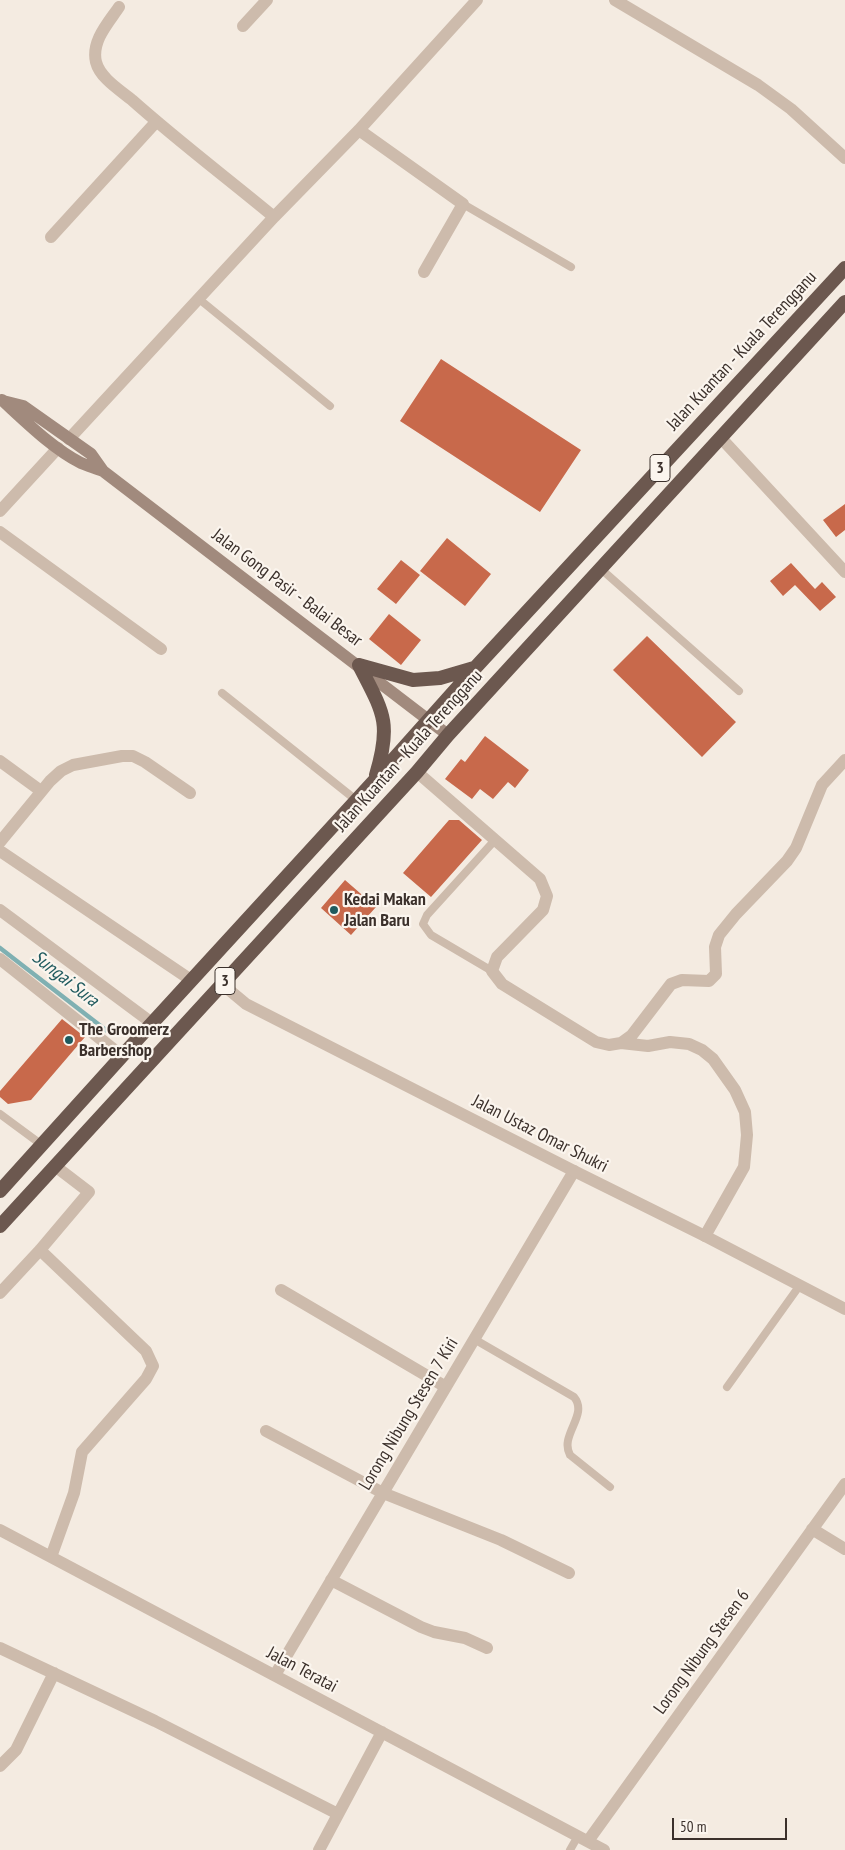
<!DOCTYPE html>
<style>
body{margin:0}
#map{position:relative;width:845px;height:1850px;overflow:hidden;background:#f4ebe1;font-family:"PT Sans Narrow",sans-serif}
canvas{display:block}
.scale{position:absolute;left:672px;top:1818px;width:115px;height:22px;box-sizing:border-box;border:2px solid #3b302b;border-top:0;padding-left:6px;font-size:15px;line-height:18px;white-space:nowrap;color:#3b302b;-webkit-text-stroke:4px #fbf5ee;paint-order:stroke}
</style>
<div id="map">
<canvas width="845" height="1850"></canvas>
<div class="scale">50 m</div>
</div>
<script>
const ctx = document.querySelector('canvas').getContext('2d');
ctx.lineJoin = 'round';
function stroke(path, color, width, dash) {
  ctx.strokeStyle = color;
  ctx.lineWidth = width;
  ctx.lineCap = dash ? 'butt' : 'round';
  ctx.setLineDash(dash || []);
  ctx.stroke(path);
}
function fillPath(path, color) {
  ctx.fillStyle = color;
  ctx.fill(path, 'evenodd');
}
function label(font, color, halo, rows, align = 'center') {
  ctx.font = font + ' "PT Sans Narrow",sans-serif';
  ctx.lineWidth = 4.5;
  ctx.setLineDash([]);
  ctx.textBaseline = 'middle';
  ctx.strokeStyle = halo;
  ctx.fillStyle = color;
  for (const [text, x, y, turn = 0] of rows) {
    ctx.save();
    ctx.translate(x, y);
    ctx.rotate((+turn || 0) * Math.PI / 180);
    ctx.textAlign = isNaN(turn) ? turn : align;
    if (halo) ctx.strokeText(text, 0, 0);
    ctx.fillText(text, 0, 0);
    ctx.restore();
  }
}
stroke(new Path2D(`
 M0 948 111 1034`), '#7fb0b2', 4.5);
fillPath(new Path2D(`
 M441 359 581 450 540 512 400 421Z
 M845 504V530L836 537 823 520Z
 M447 538 491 574 465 606 420 571Z
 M401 560 420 575 396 604 377 589Z
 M791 563 815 589 822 582 836 597 820 611 795 585 783 596 770 581Z
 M389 614 421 640 401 665 369 639Z
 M647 636 736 722 702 757 613 670Z
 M485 736 529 770 515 788 508 782 493 799 480 789 472 799 445 779 461 759 465 762Z
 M449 820H459L482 840 431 897 403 873Z
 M345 880 376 907 351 935 321 908Z
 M62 1019 85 1037 31 1100 8 1104 0 1097V1091Z`), '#c8694b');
stroke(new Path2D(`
 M463 204 571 267
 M199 299 330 406
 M601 569 739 691
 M222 693 356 800
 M492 971 431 935 423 924 427 915 495 840
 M0 1114 42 1145
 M474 1339 574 1397C589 1415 559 1435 570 1455L610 1487
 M727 1387 800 1285
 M570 1850 578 1836`), '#cdbbac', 8);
stroke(new Path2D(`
 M119 7C109 22 91 41 96 62 100 78 120 90 132 100 178 141 227 178 274 217
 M243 26 267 0
 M359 130 463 204 424 272
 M51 237 156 122
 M721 438 845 572
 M69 439 274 217 359 130 477 0
 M0 511 58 448
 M0 532 161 649
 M0 761 41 791
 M417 772 540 879 547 896 543 910 497 957 492 971 502 984 596 1042 609 1045 621 1043 632 1035 671 984 682 980 709 981 716 974 715 947 719 935 736 914 787 861 796 848 822 785 845 760
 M0 842 50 781 61 771 73 765 122 756H133L145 762 190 793
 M0 910 152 1023
 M0 959 122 1056
 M621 1043 648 1046 670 1042 689 1044 702 1050 713 1059 735 1090 745 1112 747 1135 744 1167 705 1236
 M40 1250 146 1351 153 1366 146 1379 82 1452 74 1493 51 1557
 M281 1290 446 1387
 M0 1293 40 1250 89 1192 55 1166
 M266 1431 383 1493 501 1540 569 1573
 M812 1529 845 1549
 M0 1530 604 1850
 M331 1580 421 1627 434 1632 465 1638 487 1648
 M0 1648 155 1721 338 1814
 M275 1675 574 1171
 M0 1766 16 1750 54 1673
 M588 1841 845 1484
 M319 1850 382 1732`), '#cdbbac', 12);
stroke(new Path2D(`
 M615 0 758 85 791 109 845 158
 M0 851 191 980
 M222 984 246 1004 574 1171 705 1236 845 1309`), '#cdbbac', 12);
stroke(new Path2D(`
 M2 400C26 422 52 448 81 463 88 466 96 468 103 471
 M3 401 23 406 91 454 103 471 448 735`), '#a18a7d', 12);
stroke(new Path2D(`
 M359 665C383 712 392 722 376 775
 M359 665 413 680 440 678 474 668
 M0 1191 122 1056 375 780 475 668 845 268
 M0 1226 417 772 448 735 845 302`), '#6c584f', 14);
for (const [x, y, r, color] of [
 [334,910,5,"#1f5a5e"],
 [69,1040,5,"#1f5a5e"]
]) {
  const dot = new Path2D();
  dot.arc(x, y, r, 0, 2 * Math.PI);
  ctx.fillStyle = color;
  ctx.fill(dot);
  stroke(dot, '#fbf5ee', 2);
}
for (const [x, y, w] of [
 [660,468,20],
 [225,981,20]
]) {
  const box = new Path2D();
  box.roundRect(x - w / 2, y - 13.5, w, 27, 4);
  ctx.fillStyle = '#fbf5ee';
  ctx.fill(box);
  stroke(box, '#3b302b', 1);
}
label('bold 16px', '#3b302b', null, [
 ["3",660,468],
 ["3",225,981]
]);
label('18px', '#3b302b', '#fbf5ee', [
 ["Jalan Kuantan - Kuala Terengganu",742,351,-47],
 ["Jalan Gong Pasir - Balai Besar",287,588,37],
 ["Jalan Kuantan - Kuala Terengganu",409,751,-48],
 ["Jalan Ustaz Omar Shukri",540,1134,27],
 ["Lorong Nibung Stesen 7 Kiri",409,1414,-59],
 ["Lorong Nibung Stesen 6",702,1652,-54],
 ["Jalan Teratai",302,1670,28]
]);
label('bold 18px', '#3b302b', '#fbf5ee', [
 ["Kedai Makan",344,900],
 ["Jalan Baru",344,921],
 ["The Groomerz",79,1030],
 ["Barbershop",79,1051]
], 'left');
label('italic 19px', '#1f5a5e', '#fbf5ee', [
 ["Sungai Sura",65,979,38]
]);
</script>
